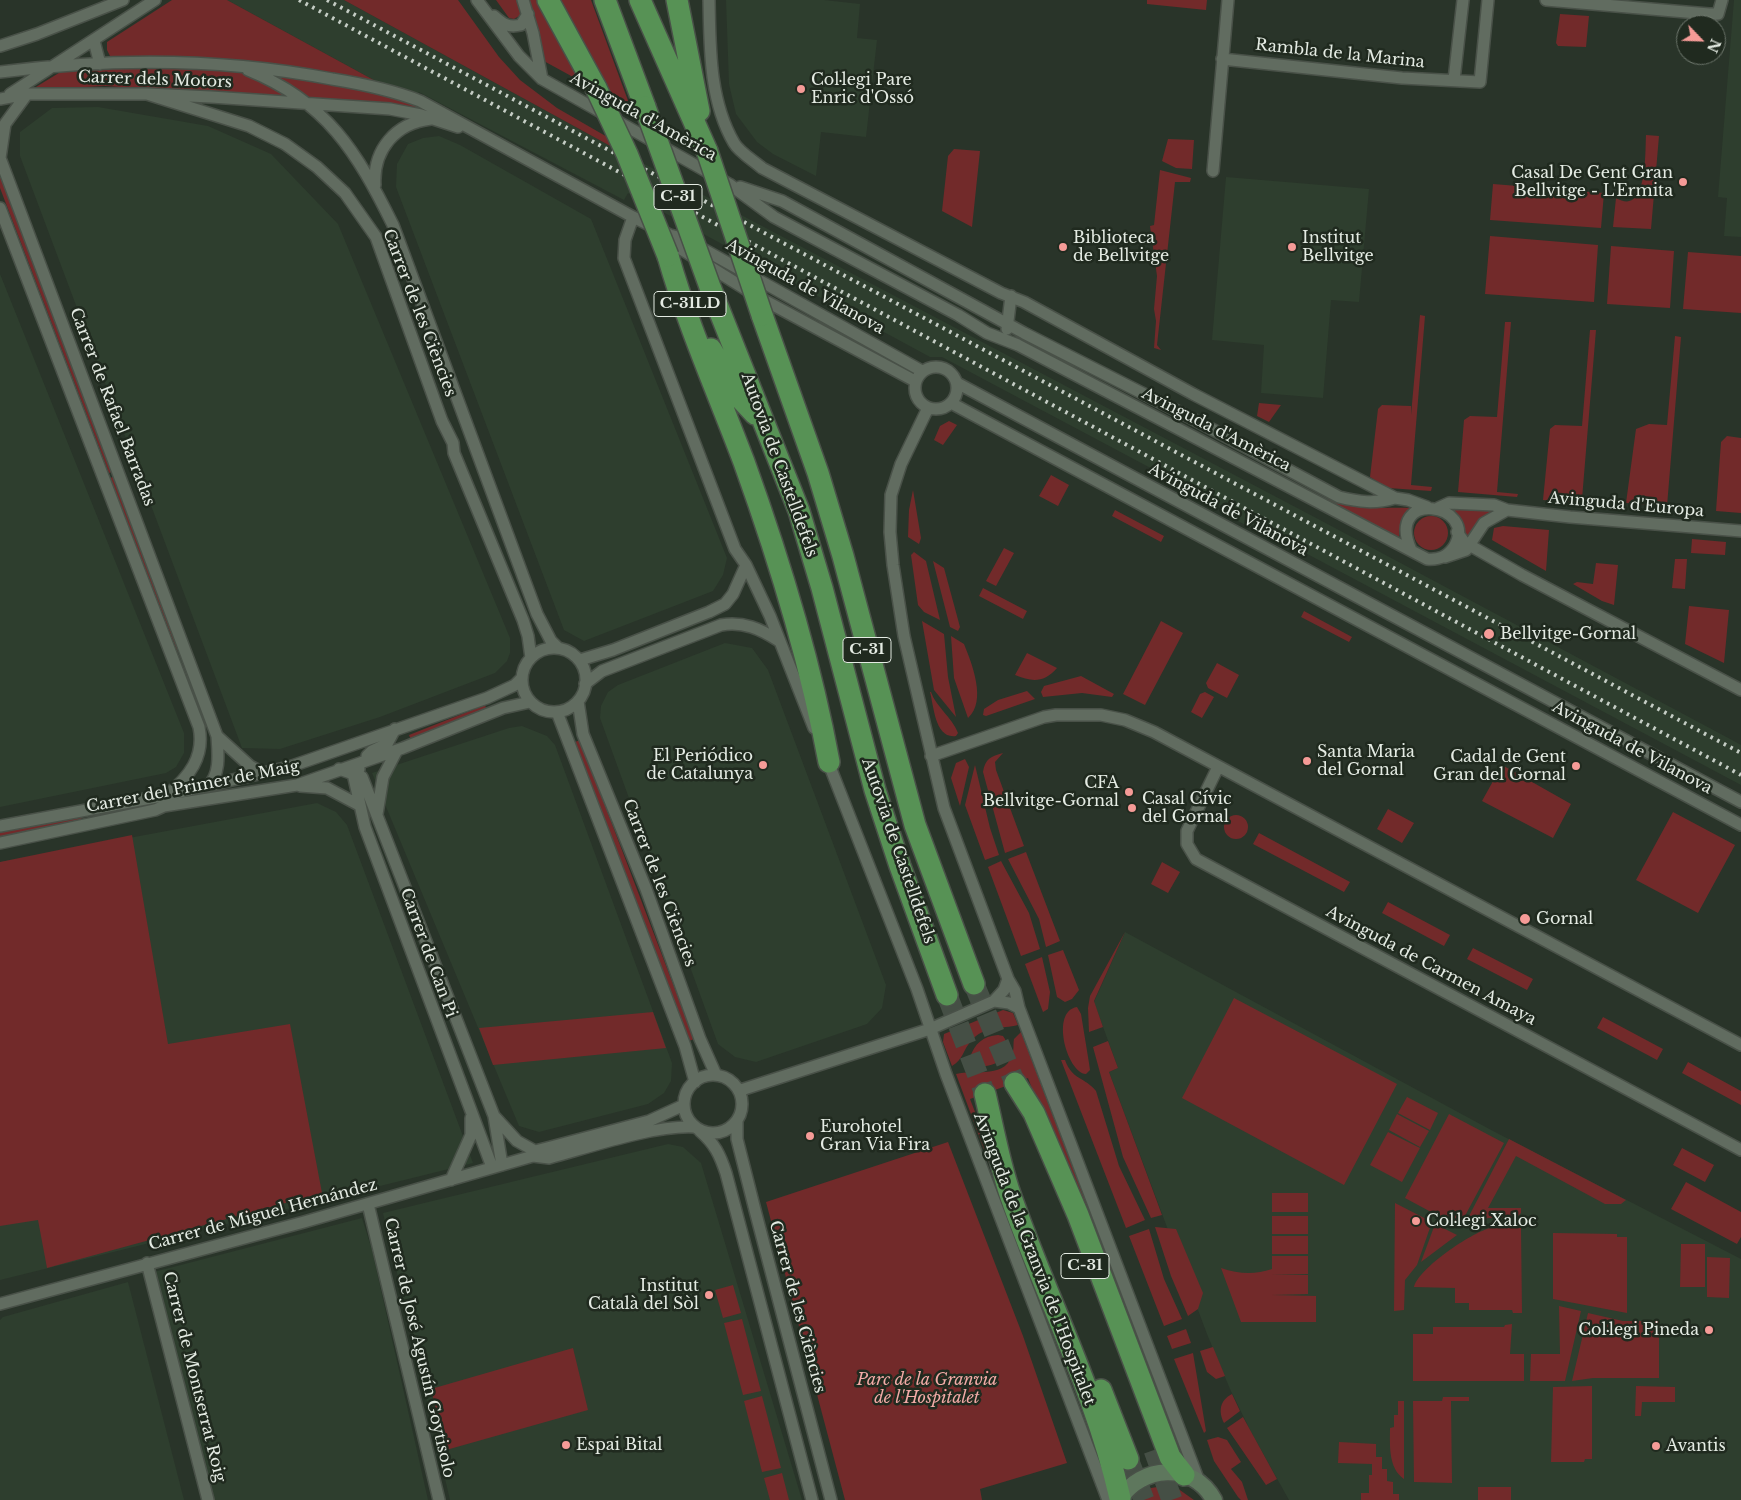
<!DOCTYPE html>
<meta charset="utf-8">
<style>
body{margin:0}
#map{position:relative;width:1741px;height:1500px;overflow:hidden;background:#293429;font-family:"Libre Baskerville",serif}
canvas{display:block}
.north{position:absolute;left:1676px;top:15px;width:50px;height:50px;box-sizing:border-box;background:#202a1f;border:1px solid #6e776d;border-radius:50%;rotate:114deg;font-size:14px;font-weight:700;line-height:20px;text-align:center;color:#e4ebe3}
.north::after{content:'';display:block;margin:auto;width:18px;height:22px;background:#f59b97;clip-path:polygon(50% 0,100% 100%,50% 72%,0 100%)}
</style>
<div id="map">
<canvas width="1741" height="1500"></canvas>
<div class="north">N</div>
</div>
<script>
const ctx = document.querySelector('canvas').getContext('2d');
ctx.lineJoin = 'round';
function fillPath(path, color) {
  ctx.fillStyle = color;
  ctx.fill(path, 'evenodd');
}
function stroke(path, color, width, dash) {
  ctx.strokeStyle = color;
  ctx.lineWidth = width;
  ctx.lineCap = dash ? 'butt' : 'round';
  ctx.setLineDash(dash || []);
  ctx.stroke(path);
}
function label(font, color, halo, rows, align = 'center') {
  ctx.font = font + ' "Libre Baskerville",serif';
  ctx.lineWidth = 5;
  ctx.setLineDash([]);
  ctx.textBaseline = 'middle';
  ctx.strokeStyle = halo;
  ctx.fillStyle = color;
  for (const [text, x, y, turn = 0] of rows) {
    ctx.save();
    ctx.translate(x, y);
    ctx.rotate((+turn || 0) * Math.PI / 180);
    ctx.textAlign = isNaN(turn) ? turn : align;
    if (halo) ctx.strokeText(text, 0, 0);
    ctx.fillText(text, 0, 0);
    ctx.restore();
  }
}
fillPath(new Path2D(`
 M227 0H344L614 148 1320 520 1732 740 1741 745V785L1266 532 1260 533 1229 516 1222 506 942 357H930L628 193 624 200 419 92 416 95 381 84Z
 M726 0H824L860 4 857 38 877 40 866 137 821 132 816 176 773 154 757 142 736 114 729 84Z
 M1734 0H1741V237L1724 236 1727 198 1718 197Z
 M98 107 208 126 271 154 338 224 510 638V653L507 661 495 673 380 717 280 749 242 748 20 156V132L52 108Z
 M439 136 460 145 591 219 727 558 723 575 713 591 584 641 564 630 396 187 397 164 408 144 423 138Z
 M1226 177 1369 189 1359 302 1331 300 1323 398 1261 393 1264 345 1212 340Z
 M0 274 184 733V753L176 767 166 773 0 807Z
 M725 643 752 648 768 670 886 985 882 1008 867 1024 756 1062 735 1057 718 1044 600 718 601 706 608 692 618 685Z
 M522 726 547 736 555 745 672 1063 671 1081 664 1093 648 1104 539 1132 519 1126 372 773 509 728Z
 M317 803 336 812 347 825 473 1163 0 1280V862Z
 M1125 932 1493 1131 1741 1259V1500H1289L1251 1432 1230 1389 1207 1334 1109 1072 1118 1068 1094 1002Z
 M668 1144 683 1147 701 1163 802 1500H450L383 1213Z
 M362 1218 372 1250 428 1500H207L150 1273Z
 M128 1282 184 1500H0V1320L3 1317Z`), '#2e3e2e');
fillPath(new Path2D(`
 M172 0H227L381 84 111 58 107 50V42Z
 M344 0H458L499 57 520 80 557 108 609 138 614 148Z
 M496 0H520L523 10 521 15 514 19 509 18Z
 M527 0H537L584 83 542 60Z
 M557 0H591L630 106 609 95Z
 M1147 0H1207L1206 10 1147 4Z
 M1560 14 1589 16 1586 47 1558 46 1556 43Z
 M145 66 238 71 292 98 105 86 31 90 67 68Z
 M265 71 385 92 436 113 311 100Z
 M1646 135 1659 136 1651 229 1613 227 1616 198C1648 217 1645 152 1646 135Z
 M1168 139 1194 140 1192 169 1176 168 1162 161Z
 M954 149 980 151 972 227 942 211 948 156Z
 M1160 170 1191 178 1190 182H1175L1157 345 1161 350 1154 348 1156 321 1154 309 1157 276 1150 226 1154 225Z
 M0 174 114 471 109 473 0 188Z
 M1493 184 1604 193 1601 228 1490 220Z
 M1490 236 1598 245 1594 302 1485 294Z
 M1611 246 1674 251 1670 308 1607 304Z
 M1688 252 1741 256V313L1683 309Z
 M1420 315 1425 316 1411 485 1432 487 1431 491 1388 488 1370 477 1378 409 1382 405 1411 406V415Z
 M1505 322H1511L1497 492 1518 494 1517 497 1458 492 1464 420 1470 416 1497 417Z
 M1590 330H1596L1582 499 1603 500V505L1543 500 1550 429 1555 425 1582 426Z
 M1675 336 1681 337 1667 506 1626 503 1636 429 1649 424 1667 425Z
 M1259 403 1281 405 1269 422 1257 416Z
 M949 421 957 425 943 445 934 440 940 426Z
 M1727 436 1741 438V513L1716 511 1721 442Z
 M1051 475 1069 485 1058 506 1039 496Z
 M116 476 169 615 178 653 110 478Z
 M913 490 921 538 919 544 908 537 909 510Z
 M1329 498C1355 512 1382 507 1410 508L1400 528 1399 538 1328 501Z
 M1454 508 1492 510V511L1480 519 1469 539 1464 540 1462 521 1454 511Z
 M1115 510 1164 536 1161 542 1112 516Z
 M1414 533a17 17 0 1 1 34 0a17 17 0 1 1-34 0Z
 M1503 526 1549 530 1546 571 1492 540 1494 528Z
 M1692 539 1726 542 1725 555 1691 553Z
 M1004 548 1014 553 996 586 986 581Z
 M914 552 926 561 940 620 924 612 918 605 911 555Z
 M1675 559H1687L1685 589 1672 588Z
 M933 561 944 568 960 627 958 631 950 627Z
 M1596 563 1618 565 1614 605 1602 601 1573 584 1577 582 1593 584Z
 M983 588 1027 611 1023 619 979 596Z
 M1689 606 1729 610 1724 663 1685 644Z
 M1304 611 1352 637 1349 642 1301 617Z
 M922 621 944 634 948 677 956 717 934 690Z
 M1161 621 1183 633 1145 705 1123 694Z
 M951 636 964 644C972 664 987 701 968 718L954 678Z
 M1027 653 1057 668C1044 683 1032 682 1015 675Z
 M1217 663 1239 675 1227 698 1208 688 1206 683Z
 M1081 676 1114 694 1112 697 1082 693 1043 697 1041 692 1044 686Z
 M1027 691 1035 699 986 716 983 715 984 709 998 700Z
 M930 692H931C936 707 952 717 958 733L956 736C935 739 934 707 930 692Z
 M1205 692 1214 697 1202 718 1191 712 1200 694Z
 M485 705 487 711 411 740 409 735Z
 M580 740 694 1039 689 1041 575 742Z
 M1003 753 995 762 996 770 1024 846 1005 853 983 772C985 759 991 756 1003 753Z
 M965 759 969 767 960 806 951 778 956 763Z
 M975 765 990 828 999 855 985 860 965 805Z
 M1502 765 1571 804 1553 838 1482 801Z
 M1388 809 1414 823 1402 843 1377 829Z
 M1673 812 1735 845 1698 913 1636 880Z
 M1224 827a12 12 0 1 1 24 0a12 12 0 1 1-24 0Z
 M87 815 74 823 0 839V832Z
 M1259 833 1350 882 1344 892 1253 844Z
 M132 835 168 1044 290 1024 322 1193 47 1268 38 1220 0 1226V862Z
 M1026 852 1060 941 1046 947 1039 919 1008 859Z
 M1001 861 1029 913 1040 949 1021 956 988 867Z
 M1162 862 1180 872 1168 893 1151 884Z
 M1388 902 1450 935 1444 946 1382 913Z
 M1125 932 1094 1001 1103 1027 1089 1032 1088 1008 1090 996Z
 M1473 948 1533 979 1527 990 1467 959Z
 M1063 950 1079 990 1072 999 1065 1002 1057 997 1048 955Z
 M1042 957 1050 992 1048 1009 1043 1012 1025 964Z
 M1234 998 1397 1084 1344 1185 1182 1098Z
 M1077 1007 1081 1014 1089 1063 1090 1070 1086 1074C1067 1073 1050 1011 1077 1007Z
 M1003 1010 1013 1013 1018 1025C1002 1029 983 1026 971 1041 963 1050 963 1060 952 1066L943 1042 944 1034Z
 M653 1012 666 1048 493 1065 479 1028Z
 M1603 1017 1663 1049 1657 1060 1597 1028Z
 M1021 1032 1178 1443 1169 1446 1028 1078 970 1099 1004 1187 1007 1211 956 1074C975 1069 1008 1080 1013 1051 1014 1047 1013 1043 1014 1039Z
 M998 1035 1003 1036C1018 1056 990 1072 973 1064L970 1058C974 1044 983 1036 998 1035Z
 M1108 1041 1118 1068 1109 1072 1162 1215 1151 1218 1123 1157 1093 1047Z
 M1061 1060H1065C1072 1080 1085 1077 1096 1091L1119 1166 1145 1220 1126 1228Z
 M1688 1062 1741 1091V1105L1682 1073Z
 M1407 1097 1438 1113 1430 1130 1398 1113Z
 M1397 1114 1429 1131 1420 1147 1389 1130Z
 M1449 1114 1504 1143 1459 1227 1405 1198Z
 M1388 1132 1420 1148 1402 1182 1370 1165Z
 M1509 1139 1626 1200 1621 1204H1605L1516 1156 1488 1208H1521V1213L1516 1218H1488L1478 1222 1468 1218Z
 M948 1142 1023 1336 1067 1463 980 1489 982 1500H845L766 1202Z
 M1682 1148 1714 1165 1705 1182 1673 1165Z
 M1686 1182 1741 1212V1237L1737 1244 1671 1209Z
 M1272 1193H1308V1212H1272Z
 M1395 1203 1432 1222 1417 1265 1405 1280 1404 1310 1394 1311Z
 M1272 1216H1308V1234H1272Z
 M1435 1224 1457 1235 1421 1262Z
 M1155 1227 1176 1229 1203 1293 1198 1309 1188 1316 1171 1276Z
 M1490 1228H1521L1522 1313H1513L1512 1310H1469V1303H1455V1288L1414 1287C1419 1268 1471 1233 1490 1228Z
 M1149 1229 1164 1279 1182 1319 1164 1326 1129 1236Z
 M1553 1233 1617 1234V1237H1627V1313L1553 1299Z
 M1272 1236H1308V1254H1272Z
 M1681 1244H1705V1287H1680Z
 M1272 1256H1308V1274L1272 1275H1308V1294L1272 1295 1316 1296V1322H1241L1221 1268C1239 1274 1254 1275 1272 1269Z
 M1707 1257 1730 1258 1729 1298 1707 1297Z
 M733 1285 741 1313 723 1318 715 1290Z
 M1559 1306 1581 1311 1565 1381H1530L1531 1354H1560Z
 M1588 1313 1623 1321H1659V1378H1593L1572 1381Z
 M742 1319 761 1391 743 1395 724 1323Z
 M1512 1324 1510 1354H1524V1381H1413V1334H1433V1327H1504L1505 1325Z
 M1186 1329 1191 1343 1172 1349 1167 1336Z
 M1213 1347 1225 1376 1216 1379 1207 1372 1200 1351Z
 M573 1348 588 1410 446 1450 431 1389Z
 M1193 1353 1206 1431 1204 1433 1174 1359Z
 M1592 1386V1459H1585L1584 1462H1551L1553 1387Z
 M1636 1386 1675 1387V1402H1642L1641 1416H1635Z
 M1232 1394 1240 1411 1224 1423C1218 1411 1220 1400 1232 1394Z
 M762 1396 781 1468 762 1472 744 1401Z
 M1443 1397H1469V1401H1451L1452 1483 1414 1482 1413 1401H1442Z
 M1398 1401H1404V1479C1388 1468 1390 1445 1390 1428L1394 1427V1415H1398Z
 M1243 1417 1277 1479 1266 1485 1227 1428Z
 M1218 1437 1227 1440 1241 1462 1231 1469 1242 1482 1248 1500H1241L1238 1497 1214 1461 1207 1440Z
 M1339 1442 1376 1444V1457H1382V1469H1387V1481L1393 1482V1494H1399V1500H1361V1493H1369V1475H1372V1464L1338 1463Z
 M782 1473 789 1500H770L764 1478Z
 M1164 1486 1177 1488 1194 1500H1135L1151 1488Z
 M1478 1487H1511V1500H1478Z`), '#722a2a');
stroke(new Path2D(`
 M974 984 1015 1083
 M947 995 985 1094
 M1154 1450 1172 1500
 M1128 1459 1144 1500`), '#454f45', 21, [21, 11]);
const minor = new Path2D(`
 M477 0 519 56 542 79 729 184 774 217 958 315 987 333 1018 345 1427 559C1439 560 1447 557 1454 547 1480 503 1384 488 1411 550
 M523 0 533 33 542 79
 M709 0C710 47 709 100 734 143 739 152 754 161 762 168L1001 293 1024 302 1193 394 1395 498 1408 500 1427 507
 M1546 0 1709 14H1718L1722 0
 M494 16C503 24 508 28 521 25L528 14
 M94 41 100 64
 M0 46 37 34 123 0
 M1222 59 1402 78 1480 82 1488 0
 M248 70C327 102 357 152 393 225L537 614 551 641 558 648
 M0 72C110 58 223 58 332 79 363 84 392 90 420 101L633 217 670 235 685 239 922 371
 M1454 80 1463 0
 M10 94 155 0
 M27 94 5 124 0 158 217 736 250 766 263 773
 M147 94 249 126 285 144 317 167 345 193 376 237 442 421 453 443 454 453 523 620 528 636 531 658
 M0 99 27 94H147L211 97 390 109 421 115 458 127
 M1213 171 1228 0
 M375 185C373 150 395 123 431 119
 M740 187 782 201 1024 333 1191 418 1339 497C1359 502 1375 504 1395 498
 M0 208 199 727C205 757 189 777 167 795
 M633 217 625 240 624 258 735 549 746 565 770 616 814 728
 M670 235 681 249 760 298 915 381
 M1007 329 1011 296
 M915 388a21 21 0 1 1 42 0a21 21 0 1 1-42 0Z
 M957 383 1741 802
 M951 403 1741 825
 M928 408 901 464 891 495 890 532 893 565 904 636 944 808 1008 979 1015 991 1019 1008 1200 1484
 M1438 508 1449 503 1494 505 1507 510 1570 517 1741 531
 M1457 532 1464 542 1522 575 1741 690
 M1445 557 1466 550 1484 523 1507 510
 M522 680a32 32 0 1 1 64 0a32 32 0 1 1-64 0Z
 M580 660 613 650 709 612 725 604 733 594 746 565
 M585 684 602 671 721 625C743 621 761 629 779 641
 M578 701 583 734 646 889 700 1039 716 1075
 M557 712 685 1046 695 1082
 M367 756 372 751 387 744 395 729
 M931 756 1044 717 1056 715H1101L1125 720 1154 732 1741 1045
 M827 759 917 989 946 1074 1108 1500
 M1218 767 1187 831V844L1196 859 1741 1150
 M339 769 362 777 494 1116 502 1165
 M359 769 354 778 365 827 492 1167
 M208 786C221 774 218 752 217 736
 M300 786 327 788 359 805
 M377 814 383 777 397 750
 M0 826 167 795 289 767 487 698 515 685 522 678
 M0 843 155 810 164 806 297 785 403 748 503 708 530 702
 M994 1001 1009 1003 1019 1008
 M684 1104a29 29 0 1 1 58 0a29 29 0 1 1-58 0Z
 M741 1090 930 1029 994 1001 1004 990 1008 979
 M495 1117 517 1141 535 1151
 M737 1122V1139L756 1214 831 1500
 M700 1131C715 1144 720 1155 726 1173L812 1500
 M533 1156 535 1151 547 1148 649 1121 684 1105
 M451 1180 471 1135V1118
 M368 1204 439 1500
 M147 1263 208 1500
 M0 1304 304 1222 533 1156 549 1158C590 1147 653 1125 694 1127`);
const secondary = new Path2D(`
 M1119 1500C1141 1465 1193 1461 1214 1500`);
const motorway = new Path2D(`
 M548 0 596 88
 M605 0 645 107
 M640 0 707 151
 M677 0 699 111
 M668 256C688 326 718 393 744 462 779 559 810 660 829 762
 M710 287 799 511 822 588 875 790 900 866 947 995
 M762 315 818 473 843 556 915 825 974 984
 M711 349 740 398 755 414
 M1015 1083 1034 1113 1078 1215 1170 1457 1184 1475
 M985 1094C993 1127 999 1162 1010 1194 1045 1295 1096 1392 1120 1498
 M1101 1390 1128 1459`);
stroke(minor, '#495148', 14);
stroke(secondary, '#495148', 19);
stroke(motorway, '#495148', 24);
stroke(minor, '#616c60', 11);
stroke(secondary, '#5e775d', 16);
stroke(motorway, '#579255', 21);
stroke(new Path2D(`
 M299 0 1741 775
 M327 0 1741 753`), '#c5cdc5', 4, [2.5, 5]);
const motorwayBridge = new Path2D(`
 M596 88 627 154 668 256
 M645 107 710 287
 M707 151 762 315`);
stroke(motorwayBridge, '#495148', 24, []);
stroke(motorwayBridge, '#579255', 21);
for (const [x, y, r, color] of [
 [801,89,5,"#f59b97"],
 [1683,182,5,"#f59b97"],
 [1063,247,5,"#f59b97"],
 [1292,247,5,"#f59b97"],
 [1489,634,6,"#f59b97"],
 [1307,761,5,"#f59b97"],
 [763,765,5,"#f59b97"],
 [1576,766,5,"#f59b97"],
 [1129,792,5,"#f59b97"],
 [1132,808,5,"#f59b97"],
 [1525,919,6,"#f59b97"],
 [810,1136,5,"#f59b97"],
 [1416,1221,5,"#f59b97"],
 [709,1295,5,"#f59b97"],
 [1709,1330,5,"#f59b97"],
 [566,1445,5,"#f59b97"],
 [1656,1446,5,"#f59b97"]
]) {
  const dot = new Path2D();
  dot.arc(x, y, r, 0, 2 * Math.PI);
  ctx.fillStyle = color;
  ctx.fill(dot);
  stroke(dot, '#202a1f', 2);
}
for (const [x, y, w] of [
 [678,197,48],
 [690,304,72],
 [867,650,48],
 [1085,1266,48]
]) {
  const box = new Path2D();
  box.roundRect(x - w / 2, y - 12.5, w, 25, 4);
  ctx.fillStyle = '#202a1f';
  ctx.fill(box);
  stroke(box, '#e4ebe3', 1);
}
label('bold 15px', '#e4ebe3', null, [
 ["C-31",678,197],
 ["C-31LD",690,304],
 ["C-31",867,650],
 ["C-31",1085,1266]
]);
label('16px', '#e4ebe3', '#202a1f', [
 ["Rambla de la Marina",1340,54,6],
 ["Carrer dels Motors",155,80,2],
 ["Avinguda d'Amèrica",643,117,29],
 ["Avinguda de Vilanova",805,287,29],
 ["Carrer de les Ciències",419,313,69],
 ["Carrer de Rafael Barradas",112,407,69],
 ["Avinguda d'Amèrica",1216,430,27],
 ["Autovia de Castelldefels",779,465,70],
 ["Avinguda d'Europa",1626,505,5],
 ["Avinguda de Vilanova",1228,510,28],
 ["Avinguda de Vilanova",1632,748,28],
 ["Carrer del Primer de Maig",193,787,-11],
 ["Autovia de Castelldefels",898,851,71],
 ["Carrer de les Ciències",659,883,69],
 ["Carrer de Can Pi",428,953,70],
 ["Avinguda de Carmen Amaya",1431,966,28],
 ["Carrer de Miguel Hernández",263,1215,-15],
 ["Avinguda de la Granvia de l'Hospitalet",1034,1259,69],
 ["Carrer de les Ciències",797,1307,75],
 ["Carrer de José Agustín Goytisolo",419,1348,77],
 ["Carrer de Montserrat Roig",194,1377,76]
]);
label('16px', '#e4ebe3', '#202a1f', [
 ["Col·legi Pare",811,80],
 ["Enric d'Ossó",811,98],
 ["Casal De Gent Gran",1673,173,"right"],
 ["Bellvitge - L'Ermita",1673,191,"right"],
 ["Biblioteca",1073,238],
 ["de Bellvitge",1073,256],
 ["Institut",1302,238],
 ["Bellvitge",1302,256],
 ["Bellvitge-Gornal",1500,634],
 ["Santa Maria",1317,752],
 ["del Gornal",1317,770],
 ["El Periódico",753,756,"right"],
 ["de Catalunya",753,774,"right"],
 ["Cadal de Gent",1566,757,"right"],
 ["Gran del Gornal",1566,775,"right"],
 ["CFA",1119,783,"right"],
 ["Bellvitge-Gornal",1119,801,"right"],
 ["Casal Cívic",1142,799],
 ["del Gornal",1142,817],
 ["Gornal",1536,919],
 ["Eurohotel",820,1127],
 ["Gran Via Fira",820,1145],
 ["Col·legi Xaloc",1426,1221],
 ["Institut",699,1286,"right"],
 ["Català del Sòl",699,1304,"right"],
 ["Col·legi Pineda",1699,1330,"right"],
 ["Espai Bital",576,1445],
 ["Avantis",1666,1446]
], 'left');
label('italic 16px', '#f3aba7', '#202a1f', [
 ["Parc de la Granvia",927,1380],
 ["de l'Hospitalet",927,1398]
]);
</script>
